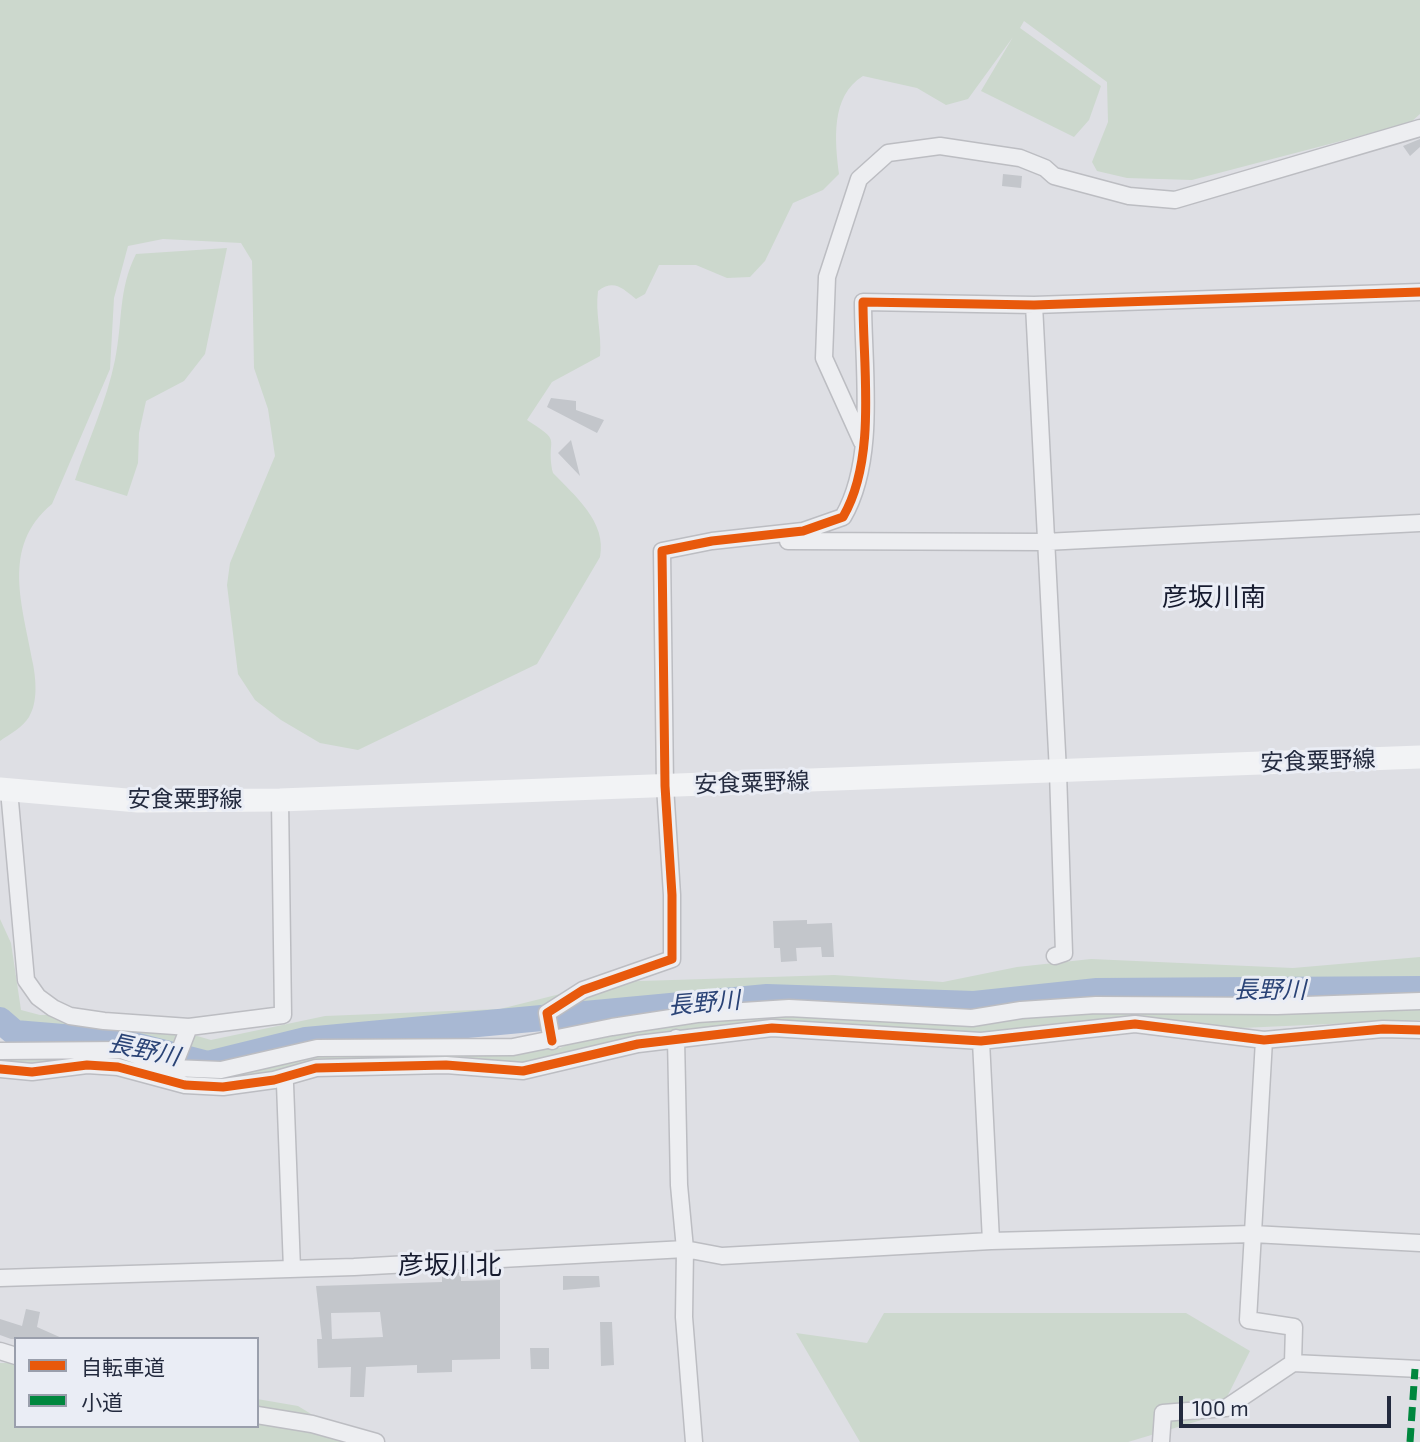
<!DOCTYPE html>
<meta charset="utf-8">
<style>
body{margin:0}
#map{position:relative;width:1420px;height:1442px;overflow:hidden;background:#dedfe4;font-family:"Exo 2","Noto Sans JP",sans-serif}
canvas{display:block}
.legend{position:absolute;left:14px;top:1337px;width:245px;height:91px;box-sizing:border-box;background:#eaedf5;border:2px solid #9a9fac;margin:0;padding:9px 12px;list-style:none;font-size:21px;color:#232a3e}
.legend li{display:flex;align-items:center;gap:14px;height:35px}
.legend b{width:35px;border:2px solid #9a9fac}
.scale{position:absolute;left:1179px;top:1396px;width:212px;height:32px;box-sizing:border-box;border:4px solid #232a3e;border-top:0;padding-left:9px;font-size:21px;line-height:24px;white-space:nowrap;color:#232a3e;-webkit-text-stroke:5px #eaedf5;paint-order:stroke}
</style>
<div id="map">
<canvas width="1420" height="1442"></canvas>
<ul class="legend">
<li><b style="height:9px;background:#e8590c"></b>自転車道</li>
<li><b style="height:9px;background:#00873e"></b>小道</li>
</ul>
<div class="scale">100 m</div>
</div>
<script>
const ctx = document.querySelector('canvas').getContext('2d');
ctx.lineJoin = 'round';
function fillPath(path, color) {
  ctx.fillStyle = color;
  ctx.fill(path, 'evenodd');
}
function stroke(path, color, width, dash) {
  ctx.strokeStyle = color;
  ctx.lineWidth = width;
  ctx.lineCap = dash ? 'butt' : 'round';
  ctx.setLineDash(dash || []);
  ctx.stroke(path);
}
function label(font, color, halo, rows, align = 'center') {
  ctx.font = font + ' "Exo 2","Noto Sans JP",sans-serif';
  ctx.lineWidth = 6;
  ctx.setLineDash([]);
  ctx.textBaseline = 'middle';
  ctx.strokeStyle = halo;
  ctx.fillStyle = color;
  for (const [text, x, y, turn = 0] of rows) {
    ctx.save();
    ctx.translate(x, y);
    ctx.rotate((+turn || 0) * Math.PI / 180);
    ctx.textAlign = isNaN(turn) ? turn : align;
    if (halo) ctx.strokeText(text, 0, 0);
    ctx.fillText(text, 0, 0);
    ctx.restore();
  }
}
fillPath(new Path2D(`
 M0 0H1420V114L1410 123 1192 180 1127 178 1097 171 1092 162 1108 122 1107 82 1024 21 1020 28 1101 86 1089 120 1074 137 981 91 1013 37 968 99 946 105 917 88 863 76C830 96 835 142 839 174L823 190 793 203 765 261 750 277 727 278 696 265H659L645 294 636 299C622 288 614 279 598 291 595 314 602 333 600 356L552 382 527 420C565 444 545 436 553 473 575 496 607 522 600 557L537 664 358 750 320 743 281 720 255 700 238 674 227 585 230 563 275 456 268 409 254 368 252 261 241 243 163 239 128 246 114 298 110 369 52 504C0 547 23 606 33 664 36 680 38 702 29 717 23 727 10 734 0 741Z
 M227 248 205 354 184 381 146 401 139 433 138 463 127 496 75 480C88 441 107 400 115 360 123 321 118 290 136 254Z
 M0 919 11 943 21 1010 40 1015 121 1014 211 1040 325 1016 500 1009 608 982 834 975 943 982 1017 967 1091 959 1293 968 1420 957V986L1090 985 976 998 811 993 729 996 625 1003 509 1028 310 1036 255 1049 201 1052 68 1031 0 1037Z
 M1420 1009V1020L1241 1028 1152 1022 1071 1029 919 1034 782 1021 646 1034 591 1052 528 1063 364 1059 313 1061 228 1082 0 1064V1055L114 1053 180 1073 318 1052 512 1051 560 1048 591 1035 787 1013 975 1023 1066 1013Z
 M884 1313H1186L1250 1351 1218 1415 1128 1442H860L796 1333 867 1343Z
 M0 1363H16V1426H257V1399L298 1406 357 1442H0Z`), '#ccd8cd');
stroke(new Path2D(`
 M0 1020 15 1033 123 1042 208 1064 306 1040 767 997 974 1004 1097 991 1420 989`), '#a8b8d3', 26);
fillPath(new Path2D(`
 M1420 139V147L1410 156 1403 146Z
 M1003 174 1022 176 1021 188 1002 186Z
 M551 398 576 401V410L604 420 597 433 547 407Z
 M571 440 580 476 558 453Z
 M807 920V924L832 923 834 957H822L821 947 796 948 797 961 781 962 780 948H774L773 921Z
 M461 1272V1281L500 1280V1359L452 1360V1372L417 1373V1365L366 1367 364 1397H350L351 1367 318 1368 317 1339H322L316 1286 442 1282V1273ZM380 1312 383 1337 332 1339 331 1313Z
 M563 1276H599L600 1287 563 1290Z
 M26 1309 40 1312 37 1327 64 1339H11L0 1335V1319L22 1326Z
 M600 1322H612L614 1365 601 1366Z
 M530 1348H549V1369H531Z`), '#c3c6cb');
const street = new Path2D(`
 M1034 305 1058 772 1064 953 1055 956
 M862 442 824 358 827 277 859 179 888 153 940 146 1020 158 1045 168 1054 176 1129 196 1175 200 1420 128
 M788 541 1045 542 1420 523
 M9 790 26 980 38 997 53 1008 70 1016 104 1021 189 1027 283 1015 280 800
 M676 1038 679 1185 685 1249 684 1317 694 1442
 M1264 1040 1248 1320 1294 1327 1293 1363
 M552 1041 547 1013 583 990 672 959V895L665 786 662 551 712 541 803 531 843 517C877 459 863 368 863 302L1034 305 1420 292
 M981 1041 991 1241
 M0 1051 121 1050 173 1068 221 1070 317 1048 513 1047 612 1027 697 1014 789 1008 972 1018 1021 1010 1096 1005 1277 1006 1420 1001
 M173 1068 189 1027
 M0 1069 32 1072 87 1065 118 1067 185 1085 223 1087 274 1080 316 1068 446 1065 523 1071 638 1044 772 1028 981 1041 1135 1024 1264 1040 1383 1029 1420 1030
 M285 1084 292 1269
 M0 1278 354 1267 685 1249 722 1256 991 1241 1253 1234 1420 1243
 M0 1351 16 1356
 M257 1415 312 1424 376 1442
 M1161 1442 1163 1413 1226 1408 1293 1363 1420 1369`);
stroke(street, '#bcbdc2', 19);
stroke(street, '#edeef1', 16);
stroke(new Path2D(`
 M0 789 138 801 280 800 1420 757`), '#f2f3f5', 23);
stroke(new Path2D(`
 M1410 1442 1415 1369`), '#00873e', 7, [14, 7]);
stroke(new Path2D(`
 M552 1041 547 1013 583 990 672 959V895L665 786 662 551 712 541 803 531 843 517C877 459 863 368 863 302L1034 305 1420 292
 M0 1069 32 1072 87 1065 118 1067 185 1085 223 1087 274 1080 316 1068 446 1065 523 1071 638 1044 772 1028 981 1041 1135 1024 1264 1040 1383 1029 1420 1030`), '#e8590c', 9);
label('23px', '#232a3e', '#eaedf5', [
 ["安食粟野線",1318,761,-2],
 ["安食粟野線",752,783,-2],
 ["安食粟野線",185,799]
]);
label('italic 24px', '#2a4376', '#eaedf5', [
 ["長野川",1270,990],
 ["長野川",704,1003,-5],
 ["長野川",144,1050,12]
]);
label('26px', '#161b2f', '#eaedf5', [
 ["彦坂川南",1214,597],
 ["彦坂川北",450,1265]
]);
</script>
